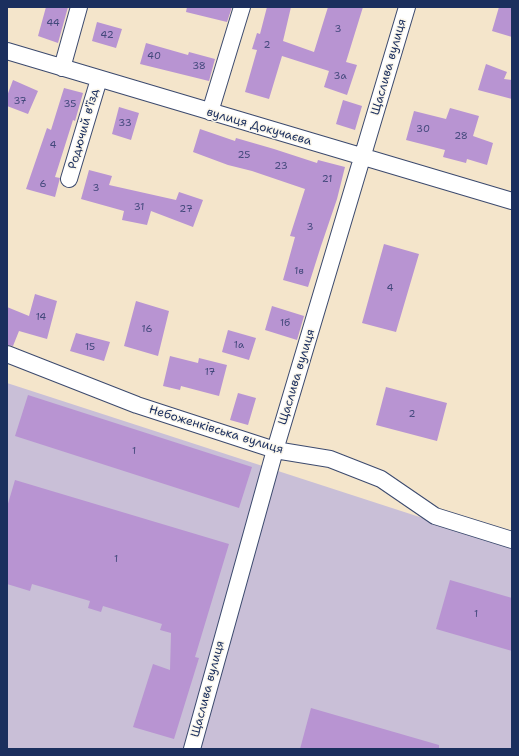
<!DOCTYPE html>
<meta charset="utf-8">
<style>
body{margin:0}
#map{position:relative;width:519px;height:756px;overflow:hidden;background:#f4e5cb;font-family:"Shantell Sans",sans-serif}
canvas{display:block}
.frame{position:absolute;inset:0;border:8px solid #1b2f5e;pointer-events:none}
</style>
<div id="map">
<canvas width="519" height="756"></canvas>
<div class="frame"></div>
</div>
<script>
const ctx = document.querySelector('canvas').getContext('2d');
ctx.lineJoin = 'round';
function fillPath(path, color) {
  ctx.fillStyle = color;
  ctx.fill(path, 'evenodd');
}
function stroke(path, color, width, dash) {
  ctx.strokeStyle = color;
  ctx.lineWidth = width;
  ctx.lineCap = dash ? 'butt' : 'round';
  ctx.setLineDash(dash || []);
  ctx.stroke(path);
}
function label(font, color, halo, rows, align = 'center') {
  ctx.font = font + ' "Shantell Sans",sans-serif';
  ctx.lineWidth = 3;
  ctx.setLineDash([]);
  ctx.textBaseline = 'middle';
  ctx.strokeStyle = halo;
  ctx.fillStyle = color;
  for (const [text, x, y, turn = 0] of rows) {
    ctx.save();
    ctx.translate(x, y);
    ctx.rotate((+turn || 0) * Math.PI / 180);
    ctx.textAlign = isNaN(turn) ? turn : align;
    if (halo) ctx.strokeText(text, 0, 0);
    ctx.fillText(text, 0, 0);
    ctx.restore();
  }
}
fillPath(new Path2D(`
 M7 383 512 547V749H7Z`), '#c9bfd7');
fillPath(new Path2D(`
 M46 7H68L58 43 38 36Z
 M187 7H232L227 22 186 12Z
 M267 7H291L283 41 314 52 328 7H363L346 62 357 65 347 95 324 87 329 71 282 56 269 99 245 92 257 50 252 49 257 33 260 34Z
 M499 7H512V37L492 31Z
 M97 22 122 29 116 48 92 41Z
 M146 43 188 55 189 52 215 59 209 81 140 64Z
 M486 64 507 72 504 79 512 80V99L478 90Z
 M13 80 38 91 28 114 7 106V96Z
 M64 88 83 93 75 121 73 120 55 177 60 178 55 197 26 189 47 128 51 130Z
 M343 100 362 106 355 130 336 124Z
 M119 107 139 113 131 140 112 134Z
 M450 108 479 116 473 136 493 143 487 165 467 159 466 163 443 157 445 150 406 140 414 111 446 119Z
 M200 129 235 141 236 138 274 149 317 163 318 160 345 167 337 199 321 246 308 287 283 280 295 237 290 236 305 189 252 171 228 165 193 152Z
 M89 170 112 176 109 185 176 200 179 192 203 200 193 227 151 211 147 225 122 220 124 211 81 199Z
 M384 244 419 254 396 332 362 323Z
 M35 294 57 301 47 339 19 331 13 346 7 345V307L29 316Z
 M136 301 169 311 158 356 124 346Z
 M272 306 304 316 297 340 265 330Z
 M228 330 256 338 249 360 222 352Z
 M76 333 110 342 104 361 70 351Z
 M170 356 198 363 199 358 227 365 219 396 181 386 180 390 163 386Z
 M386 387 447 403 437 441 376 425Z
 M238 393 256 398 248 425 230 420Z
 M28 395 252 467 239 508 15 436Z
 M15 480 229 544 195 657 199 658 174 739 133 727 153 664 170 670 171 633 160 630 162 624 103 606 101 612 88 608 90 601 32 584 30 591 7 584V507Z
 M450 580 512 598V651L436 629Z
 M311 708 439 745V749H300Z`), '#b894d2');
const minor = new Path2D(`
 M7 51 512 201
 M62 68 79 7
 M210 112 242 7
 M69 179 99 79
 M7 354 137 405 275 450 330 459 381 479 435 516 512 540
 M192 749 275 450 407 7`);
stroke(minor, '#3c4a6e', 18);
stroke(minor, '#fff', 16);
label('10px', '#42487b', null, [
 ["44",53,23],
 ["3",338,29],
 ["42",107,35],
 ["2",267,45],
 ["40",154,56],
 ["38",199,66],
 ["3а",340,76],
 ["37",20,101],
 ["35",70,104],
 ["33",125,123],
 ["30",423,129],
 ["28",461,136],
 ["4",53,145],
 ["25",244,155],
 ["23",281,166],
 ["21",327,179],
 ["6",43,184],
 ["3",96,188],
 ["31",139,207],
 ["27",186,209],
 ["3",310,227],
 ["1в",299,271],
 ["4",390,288],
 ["14",41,317],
 ["1б",285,323],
 ["16",147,329],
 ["1а",239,345],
 ["15",90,347],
 ["17",210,372],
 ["2",412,414],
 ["1",134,451],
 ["1",116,559],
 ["1",476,614]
]);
label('12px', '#1b2f5e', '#fbf7ec', [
 ["Щаслива вулиця",389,67,-74],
 ["вулиця Докучаєва",259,127,16],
 ["Родючий в'їзд",84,129,-74],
 ["Щаслива вулиця",297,377,-73],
 ["Небоженківська вулиця",216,430,17],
 ["Щаслива вулиця",208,689,-75]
]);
</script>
